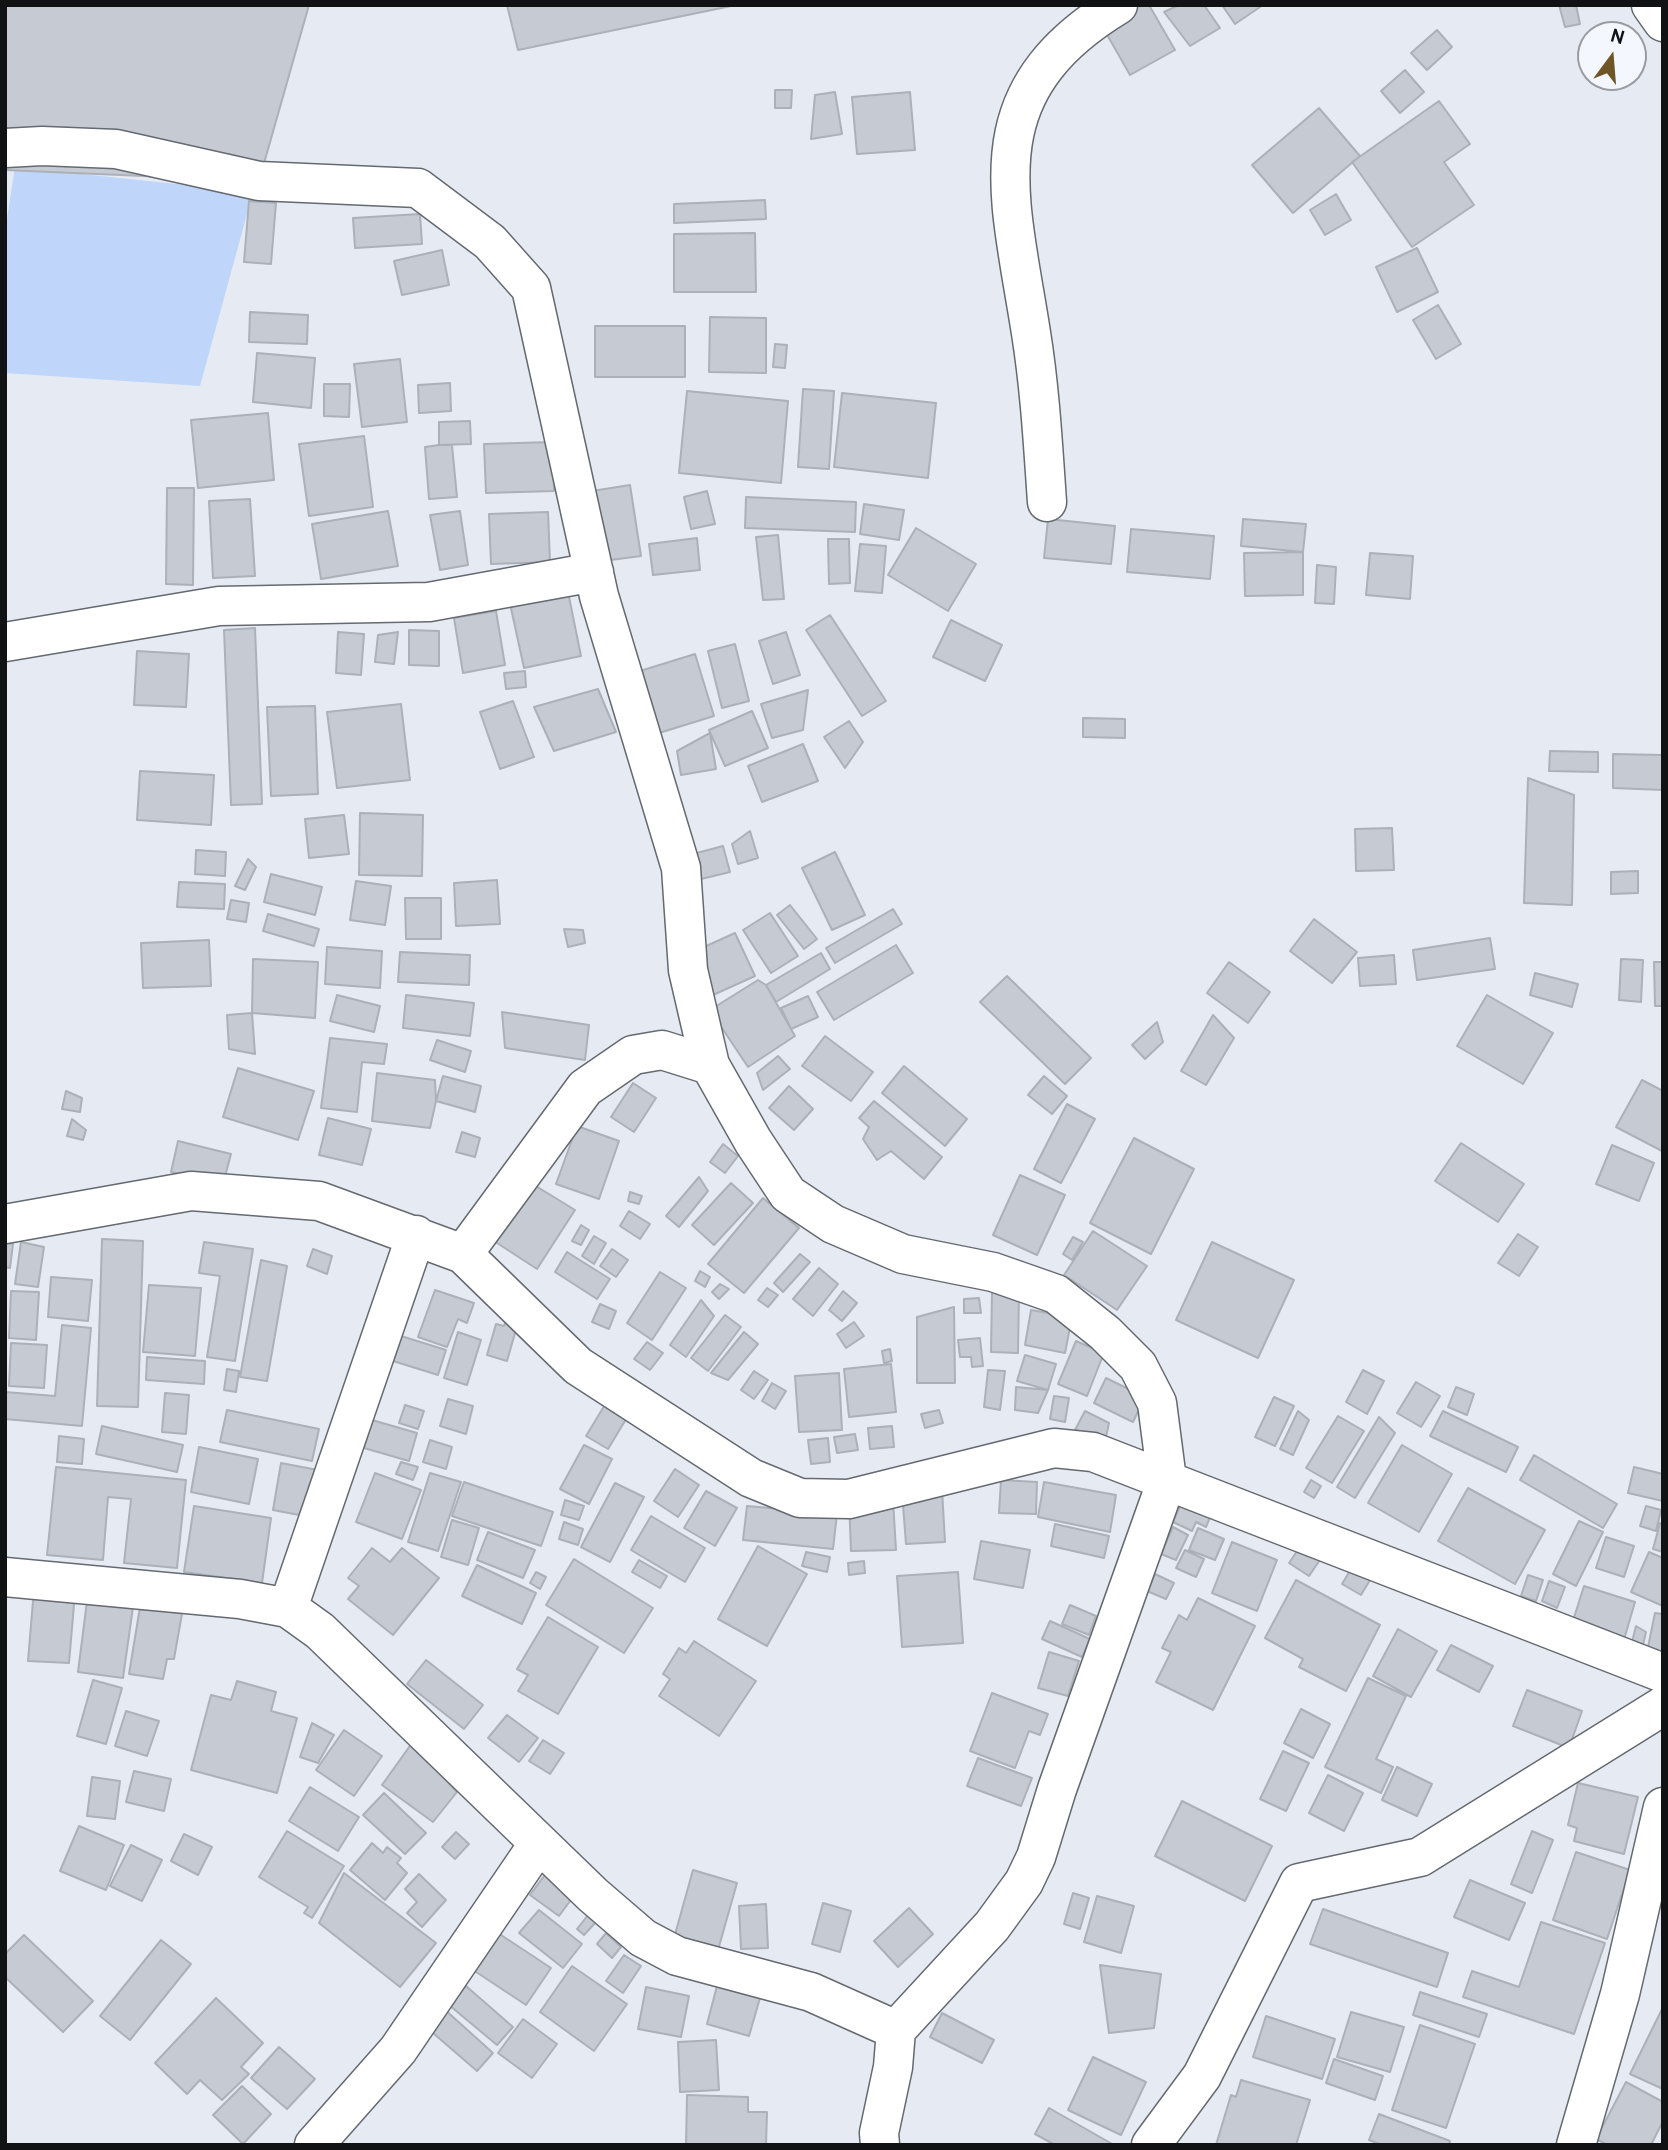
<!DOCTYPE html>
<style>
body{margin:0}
#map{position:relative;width:1668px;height:2150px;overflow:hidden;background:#e6ebf3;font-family:Overpass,sans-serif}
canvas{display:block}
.frame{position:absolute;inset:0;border:7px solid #101214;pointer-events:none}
.north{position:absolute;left:1577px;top:21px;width:70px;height:70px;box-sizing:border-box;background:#f4f8fe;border:2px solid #999ca0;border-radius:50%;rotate:16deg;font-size:19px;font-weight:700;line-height:28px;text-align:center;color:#101214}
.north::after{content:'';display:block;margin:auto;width:24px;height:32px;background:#6f5426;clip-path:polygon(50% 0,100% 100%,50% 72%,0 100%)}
</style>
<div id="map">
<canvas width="1668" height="2150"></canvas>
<div class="frame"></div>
<div class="north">N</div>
</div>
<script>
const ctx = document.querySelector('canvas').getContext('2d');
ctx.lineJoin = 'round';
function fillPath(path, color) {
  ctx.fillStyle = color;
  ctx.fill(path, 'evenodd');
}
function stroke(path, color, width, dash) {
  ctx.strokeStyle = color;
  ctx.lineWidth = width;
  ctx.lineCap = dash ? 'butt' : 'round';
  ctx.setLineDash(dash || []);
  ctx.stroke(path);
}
fillPath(new Path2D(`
 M15 167 253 192 200 386 5 373V232Z`), '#bfd5f9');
const building = new Path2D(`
 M5 5H309L259 181 5 170Z
 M507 5H736L518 50Z
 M1134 5H1149L1175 50 1130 75 1101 24Z
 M1179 5H1204L1220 28 1190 46 1164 12Z
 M1222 5H1263L1235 24Z
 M1559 5H1576L1580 24 1565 27Z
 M1437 30 1452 47 1427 70 1411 53Z
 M1405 70 1424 92 1400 113 1381 91Z
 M775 90H792L791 108H775Z
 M835 92 842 134 811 139 815 95Z
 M910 92 915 150 857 154 852 97Z
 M1439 101 1470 144 1444 162 1474 205 1412 247 1352 162Z
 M1319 108 1360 156 1293 213 1252 165Z
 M1336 194 1351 220 1325 235 1310 210Z
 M765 200 766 219 674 223V204Z
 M249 201 276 203 271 264 244 262Z
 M420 214 422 244 355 248 353 218Z
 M755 233 756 292H674V234Z
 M1417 248 1438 292 1397 312 1376 267Z
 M442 250 449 285 402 295 394 261Z
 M1438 305 1461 344 1436 359 1413 320Z
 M250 312 308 315 307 344 249 342Z
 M710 317 766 318V373L709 372Z
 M595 326H685V377H595Z
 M775 344 787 345 785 368 773 367Z
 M257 353 315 358 311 408 253 402Z
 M400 359 407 422 362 427 354 364Z
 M450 383 451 411 419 413 418 385Z
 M324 384H350L349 417 324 416Z
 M803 389 834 391 829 469 798 467Z
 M687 391 788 401 781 483 679 473Z
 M842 393 936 403 928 478 834 467Z
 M268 413 274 480 198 488 191 420Z
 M470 421 471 444 439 445V422Z
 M364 436 373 507 309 516 299 444Z
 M553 442 554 491 486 493 484 444Z
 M439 445H452L457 497 429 499 425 447Z
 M630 485 641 556 603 561 592 491Z
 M167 488H194L193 585 166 584Z
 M707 491 715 524 691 529 684 497Z
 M746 497 856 502 855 532 745 528Z
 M250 499 255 576 213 578 209 501Z
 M864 504 904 510 899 540 860 534Z
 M388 511 398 566 321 579 312 524Z
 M460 511 468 565 440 570 430 515Z
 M548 512 550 562 491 564 489 514Z
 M1048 519 1115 526 1111 564 1044 558Z
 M1243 519 1306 524 1303 552 1241 546Z
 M916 528 976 564 948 611 888 575Z
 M1131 529 1214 536 1210 579 1127 572Z
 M778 535 784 599 763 600 756 537Z
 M697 538 700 570 653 575 649 544Z
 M828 539H849L850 583 829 584Z
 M860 544 886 546 882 593 855 591Z
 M1303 552V595L1245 596 1244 553Z
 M1370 553 1413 556 1410 599 1366 595Z
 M1317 565 1336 567 1334 604 1315 603Z
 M567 587 581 656 524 668 509 599Z
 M496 611 505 665 463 673 454 618Z
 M830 615 886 701 862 716 806 630Z
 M951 620 1002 645 985 681 933 657Z
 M255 628 262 804 231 805 224 630Z
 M409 630 439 631V666L409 665Z
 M338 632 364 634 361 675 336 673Z
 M398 632 394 664 375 662 378 635Z
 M786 632 800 675 773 684 759 641Z
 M735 644 749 701 722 708 708 651Z
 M137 651 189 654 186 707 134 705Z
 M695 654 714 716 659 733 640 671Z
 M525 671 526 687 506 689 504 673Z
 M598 689 616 732 554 751 534 707Z
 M808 690 803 730 772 738 761 704Z
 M513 701 534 757 500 769 480 712Z
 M401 704 410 780 337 788 327 712Z
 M315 706 318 794 271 796 267 707Z
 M752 711 768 748 725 766 709 730Z
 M1083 718 1125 719V738L1083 737Z
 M849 721 863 742 845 768 824 737Z
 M710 733 716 769 681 775 677 751Z
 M803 744 818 781 762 802 748 766Z
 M1550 751 1598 752V772L1549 771Z
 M1613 754 1663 755V790L1613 788Z
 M140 771 214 775 211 825 137 820Z
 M1528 778 1574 795 1572 905 1524 903Z
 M360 813 423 815 422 876 359 875Z
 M344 815 349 854 309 858 305 819Z
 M1392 828 1394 870 1356 871 1355 829Z
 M750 831 758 858 738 864 732 844Z
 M723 846 730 872 701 879 693 854Z
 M196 850 226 852 225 876 195 874Z
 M835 852 865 915 832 930 802 868Z
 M248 859 256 867 245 890 235 886Z
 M1638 871V893L1611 894V872Z
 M271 874 322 887 315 915 264 902Z
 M497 880 500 924 456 926 454 883Z
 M356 881 391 886 385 925 350 920Z
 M179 882 225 884 224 909 177 907Z
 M405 898H441V939H406Z
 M231 900 249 903 246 922 227 919Z
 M790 905 817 939 804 949 777 915Z
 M893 909 902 924 835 963 826 948Z
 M770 913 798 956 771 973 743 930Z
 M268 914 319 929 314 946 263 931Z
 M1314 919 1357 952 1332 983 1290 951Z
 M564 929 583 930 585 943 568 947Z
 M735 933 755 976 713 995 693 952Z
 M1490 938 1495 969 1417 980 1413 950Z
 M209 940 211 986 143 988 141 943Z
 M896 945 913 973 834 1020 817 992Z
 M327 947 382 951 380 988 325 984Z
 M400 952 470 955 469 985 398 982Z
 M821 953 830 969 776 1002 766 985Z
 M1394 955 1396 984 1360 986 1358 958Z
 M253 959 318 962 315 1018 252 1013Z
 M1621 959 1643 960 1641 1002 1619 1000Z
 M1229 962 1270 992 1248 1023 1207 993Z
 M1654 962H1663V1006H1655Z
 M1535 973 1578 984 1572 1007 1530 995Z
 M1007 976 1091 1058 1065 1084 980 1002Z
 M758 980 766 985 795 1036 748 1067 710 1010Z
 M337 995 380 1006 374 1032 330 1021Z
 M406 995 474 1003 470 1036 403 1028Z
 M1487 995 1553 1033 1523 1084 1457 1046Z
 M808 996 818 1017 791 1029 781 1008Z
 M502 1012 589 1025 585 1060 505 1048Z
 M252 1013 255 1054 229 1049 227 1015Z
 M1213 1015 1234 1038 1206 1085 1181 1071Z
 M1157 1022 1163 1042 1145 1059 1132 1045Z
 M825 1036 873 1072 851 1101 802 1066Z
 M330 1038 387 1044 384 1064 362 1062 357 1112 321 1108Z
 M437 1040 471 1051 465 1072 430 1060Z
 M778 1056 790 1069 763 1090 757 1073Z
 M904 1066 967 1119 945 1146 882 1093Z
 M238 1068 314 1091 298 1140 223 1117Z
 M377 1073 435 1080 436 1101 430 1128 372 1121Z
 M443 1076 481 1086 475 1112 436 1101Z
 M1044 1076 1067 1096 1052 1114 1028 1095Z
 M1642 1080 1663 1091 1662 1151 1616 1127Z
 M633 1083 656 1098 634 1132 611 1117Z
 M789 1086 813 1109 794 1130 769 1108Z
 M66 1091 82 1098 80 1112 62 1109Z
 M874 1101 942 1157 924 1179 891 1151 877 1160 863 1139 869 1127 859 1118Z
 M1067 1104 1095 1119 1061 1183 1034 1169Z
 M328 1118 371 1129 362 1165 319 1155Z
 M72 1119 86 1130 83 1140 67 1136Z
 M577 1126 619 1141 599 1199 556 1184Z
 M462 1132 480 1138 475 1157 456 1152Z
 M1134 1138 1194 1169 1151 1254 1090 1223Z
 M178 1141 231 1154 223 1184 171 1172Z
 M1461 1143 1524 1184 1498 1222 1435 1181Z
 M723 1144 738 1156 725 1173 710 1162Z
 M1612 1145 1654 1163 1639 1201 1596 1184Z
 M1020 1175 1065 1195 1037 1255 993 1235Z
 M699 1177 708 1191 679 1227 666 1216Z
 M531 1183 575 1210 537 1269 494 1241Z
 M731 1183 753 1203 714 1245 692 1225Z
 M630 1192 642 1196 639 1204 628 1201Z
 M763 1198 799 1228 744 1293 708 1264Z
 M629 1211 650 1224 640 1239 620 1226Z
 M581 1225 589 1230 581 1245 572 1241Z
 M1093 1231 1147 1266 1117 1310 1064 1275Z
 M1518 1234 1538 1247 1519 1276 1498 1263Z
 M594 1236 606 1243 594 1264 582 1256Z
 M1073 1237 1083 1242 1072 1260 1063 1254Z
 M102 1239 143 1241 138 1407 97 1406Z
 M21 1242 44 1247 38 1287 15 1284Z
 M204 1242 253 1249 235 1361 207 1357 220 1276 199 1273Z
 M1212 1242 1294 1280 1258 1358 1176 1320Z
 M5 1243 13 1244 10 1268 5 1267Z
 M313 1249 332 1256 327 1274 307 1266Z
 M612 1249 628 1260 616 1277 600 1266Z
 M567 1252 610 1279 597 1299 555 1272Z
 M800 1254 810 1262 783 1292 774 1283Z
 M261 1260 287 1266 267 1381 240 1377Z
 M819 1268 838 1284 813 1316 793 1299Z
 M700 1271 710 1277 705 1287 695 1281Z
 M660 1272 686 1288 652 1340 627 1323Z
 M51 1277 92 1280 88 1321 48 1317Z
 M720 1284 729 1289 719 1299 712 1292Z
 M149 1285 201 1288 195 1356 143 1352Z
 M767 1288 778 1295 768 1307 758 1300Z
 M435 1290 474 1303 467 1323 458 1319 447 1347 418 1337Z
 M11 1291 39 1292 36 1340 9 1338Z
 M843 1291 857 1303 842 1321 829 1310Z
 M992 1292H1019L1018 1353 991 1352Z
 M979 1298 981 1313H964V1299Z
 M701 1300 714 1316 686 1357 670 1345Z
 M600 1304 616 1311 609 1329 592 1322Z
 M954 1307 955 1383H917V1317Z
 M1031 1310 1072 1317 1065 1353 1025 1345Z
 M508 1315 519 1319 507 1361 487 1355 496 1324 504 1326Z
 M725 1315 741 1327 708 1371 691 1358Z
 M854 1322 864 1336 846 1348 837 1334Z
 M62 1325 91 1328 82 1426 5 1419V1392L55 1396Z
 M458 1332 481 1340 467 1385 444 1378Z
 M744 1332 758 1344 728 1380 711 1373Z
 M401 1336 446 1350 438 1375 393 1361Z
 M980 1338 983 1366 972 1367 971 1357H960L958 1340Z
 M1076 1341 1104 1353 1087 1396 1058 1384Z
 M647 1342 663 1353 650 1370 634 1359Z
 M11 1343 47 1345 44 1388 9 1386Z
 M890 1349 892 1361 884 1363 882 1351Z
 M1025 1355 1056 1364 1048 1390 1017 1381Z
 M147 1357 205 1361 204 1384 146 1380Z
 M891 1364 896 1412 849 1417 844 1369Z
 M227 1369 239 1371 236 1392 224 1390Z
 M988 1370 1005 1371 1000 1410 984 1407Z
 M1363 1370 1384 1381 1367 1414 1346 1402Z
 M754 1371 768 1380 754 1399 741 1390Z
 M839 1373 842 1430 799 1432 795 1376Z
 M1106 1378 1145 1397 1133 1422 1094 1403Z
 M1416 1382 1440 1396 1421 1427 1397 1413Z
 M772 1383 786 1391 775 1409 762 1401Z
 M1016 1387 1048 1390 1038 1413 1015 1410Z
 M1456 1387 1474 1394 1467 1415 1448 1407Z
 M165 1393 189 1395 186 1434 162 1432Z
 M1054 1396 1069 1398 1065 1422 1050 1419Z
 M1274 1397 1294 1406 1275 1446 1255 1437Z
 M448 1399 473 1406 466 1434 440 1426Z
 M606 1403 628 1416 608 1449 586 1436Z
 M405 1405 424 1411 418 1429 399 1423Z
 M227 1410 319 1429 312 1461 220 1442Z
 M939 1410 943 1423 925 1428 921 1414Z
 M1085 1411 1109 1423 1106 1437 1075 1430Z
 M1298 1411 1309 1420 1293 1455 1280 1449Z
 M1443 1411 1518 1447 1506 1472 1430 1436Z
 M1338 1416 1364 1431 1332 1483 1306 1468Z
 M1379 1417 1395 1433 1355 1498 1337 1487Z
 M372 1420 417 1433 409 1461 364 1448Z
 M102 1426 183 1445 177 1472 96 1454Z
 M892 1426 894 1447 870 1449 868 1428Z
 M855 1434 858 1450 837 1453 834 1437Z
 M59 1436 84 1439 82 1464 57 1462Z
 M828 1438 830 1462 811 1464 808 1440Z
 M430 1440 452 1447 446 1469 423 1462Z
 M584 1445 612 1459 589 1504 560 1489Z
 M1402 1445 1452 1474 1419 1532 1368 1503Z
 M199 1447 258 1459 249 1504 191 1492Z
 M1534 1455 1617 1504 1603 1528 1520 1480Z
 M401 1462 418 1467 413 1480 396 1474Z
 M281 1463 323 1471 315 1518 273 1510Z
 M56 1467 186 1480 177 1568 124 1563 131 1499 108 1497 103 1560 47 1555Z
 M1634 1467 1663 1474V1501L1628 1493Z
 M675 1469 699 1485 678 1517 654 1501Z
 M375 1473 421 1490 402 1539 356 1522Z
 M430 1473 461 1482 438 1551 408 1542Z
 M1001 1480 1037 1482 1036 1514 999 1513Z
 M1311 1480 1321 1486 1314 1498 1304 1492Z
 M464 1482 553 1512 541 1546 452 1516Z
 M1044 1482 1116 1495 1110 1532 1038 1517Z
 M615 1483 644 1497 610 1562 581 1547Z
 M1468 1488 1545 1530 1515 1584 1438 1541Z
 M942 1489 945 1542 906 1544 902 1492Z
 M706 1491 737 1508 715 1546 684 1528Z
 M1186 1492 1215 1505 1206 1527 1196 1522 1192 1531 1173 1522Z
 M565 1500 584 1506 579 1520 561 1515Z
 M893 1500 896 1550 851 1551 849 1501Z
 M194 1506 271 1518 262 1583 184 1572Z
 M747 1506 837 1514 833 1549 743 1540Z
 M1646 1506 1661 1510 1656 1531 1640 1526Z
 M651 1516 705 1548 685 1582 631 1550Z
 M452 1520 479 1528 468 1565 441 1557Z
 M1579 1521 1603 1532 1576 1586 1553 1574Z
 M564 1522 583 1529 578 1545 559 1539Z
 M1660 1523 1663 1524V1552L1653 1549Z
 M1055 1524 1109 1536 1104 1558 1051 1546Z
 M1173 1527 1188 1535 1176 1560 1161 1554Z
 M1198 1528 1224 1539 1215 1560 1189 1550Z
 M488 1532 535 1550 523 1578 477 1560Z
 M1606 1537 1634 1546 1624 1577 1596 1568Z
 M981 1541 1030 1550 1023 1588 974 1579Z
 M1304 1541 1324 1554 1309 1576 1289 1563Z
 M1232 1542 1277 1560 1257 1611 1212 1593Z
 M758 1546 807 1574 767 1646 718 1619Z
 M372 1548 390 1562 402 1548 439 1578 393 1635 348 1599 359 1586 348 1578Z
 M1185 1550 1204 1559 1196 1577 1176 1568Z
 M806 1552 830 1557 827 1572 802 1566Z
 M1649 1552 1663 1558V1606L1631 1592Z
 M574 1559 653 1608 624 1653 546 1605Z
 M639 1560 667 1576 660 1588 632 1572Z
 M864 1561 865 1573 849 1575 848 1563Z
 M477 1565 536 1593 522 1624 462 1596Z
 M1351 1569 1370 1580 1361 1595 1342 1584Z
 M536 1572 546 1577 540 1589 530 1583Z
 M958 1572 963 1643 902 1647 897 1576Z
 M1155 1574 1174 1583 1166 1599 1147 1591Z
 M1528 1575 1543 1580 1536 1601 1521 1596Z
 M1296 1580 1380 1625 1346 1691 1299 1667 1303 1659 1265 1638Z
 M1549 1581 1565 1587 1557 1608 1542 1601Z
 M1584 1586 1635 1602 1623 1643 1571 1627Z
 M34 1589 75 1593 69 1663 28 1661Z
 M88 1593 134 1600 123 1678 78 1672Z
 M1198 1598 1255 1626 1213 1710 1156 1682 1171 1652 1162 1648 1179 1615 1187 1620Z
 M141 1601 183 1608 174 1659H167L163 1679 129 1674Z
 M1070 1605 1096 1616 1089 1635 1062 1624Z
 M1655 1613 1663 1614V1655L1647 1652Z
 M548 1617 598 1647 558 1714 518 1691 528 1675 517 1669Z
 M1050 1621 1090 1639 1082 1657 1042 1639Z
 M1636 1626 1646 1632 1641 1653 1630 1650Z
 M1398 1629 1437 1651 1411 1697 1373 1676Z
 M694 1641 756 1681 719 1736 659 1696 670 1679 663 1674 679 1648 686 1653Z
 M1451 1645 1493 1666 1479 1692 1437 1670Z
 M1049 1652 1079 1661 1068 1696 1038 1688Z
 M426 1660 483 1705 464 1729 407 1684Z
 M1368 1678 1406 1696 1376 1759 1393 1767 1381 1793 1325 1767Z
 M93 1680 122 1688 106 1744 77 1736Z
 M237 1681 276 1692 271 1711 297 1718 277 1793 191 1770 211 1695 231 1700Z
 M1527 1690 1582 1711 1569 1748 1513 1726Z
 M992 1693 1048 1714 1040 1735 1029 1731 1015 1768 970 1751Z
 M1301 1709 1330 1724 1313 1758 1284 1743Z
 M126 1711 159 1721 147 1756 115 1746Z
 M507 1715 538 1738 519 1762 488 1738Z
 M312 1723 334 1735 318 1763 300 1757Z
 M344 1730 382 1756 354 1796 316 1770Z
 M543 1740 564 1753 550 1774 529 1761Z
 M412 1743 457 1792 433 1822 382 1785Z
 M1283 1751 1309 1763 1286 1811 1260 1799Z
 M978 1758 1032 1778 1021 1806 967 1786Z
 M1397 1767 1432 1784 1417 1816 1382 1800Z
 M134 1771 171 1779 164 1811 126 1802Z
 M1328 1775 1363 1793 1344 1831 1309 1813Z
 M92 1777 120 1781 115 1819 87 1816Z
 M1578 1783 1638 1797 1624 1854 1574 1841 1577 1828 1568 1825Z
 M310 1787 359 1817 338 1851 289 1821Z
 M384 1793 426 1833 405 1854 363 1815Z
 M1182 1801 1272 1846 1245 1901 1155 1856Z
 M79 1826 124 1845 106 1890 60 1871Z
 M287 1831 344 1866 312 1918 304 1913 308 1907 259 1877Z
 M1532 1831 1553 1840 1532 1893 1511 1884Z
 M456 1832 469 1844 455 1859 442 1847Z
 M184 1834 212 1847 198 1875 171 1861Z
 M372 1843 383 1853 387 1847 401 1858 397 1863 407 1873 385 1900 350 1870Z
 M131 1845 162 1860 142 1901 110 1886Z
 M1576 1852 1630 1870 1607 1939 1553 1920Z
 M693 1870 737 1883 718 1950 674 1938Z
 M547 1872 576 1893 559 1916 530 1895Z
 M344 1873 436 1943 400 1987 319 1923Z
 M419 1874 446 1900 422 1927 407 1913 417 1902 405 1889Z
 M1470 1880 1525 1903 1509 1940 1454 1917Z
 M1073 1893 1089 1898 1080 1929 1064 1924Z
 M1097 1896 1134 1906 1121 1953 1084 1942Z
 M823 1903 851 1911 840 1952 812 1944Z
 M766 1904 768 1948 741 1949 739 1906Z
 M909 1908 933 1934 898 1967 874 1941Z
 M1323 1909 1448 1953 1437 1987 1310 1944Z
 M539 1910 582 1944 563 1968 519 1933Z
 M588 1915 596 1922 584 1935 577 1929Z
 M1541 1922 1605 1943 1574 2034 1463 1997 1472 1971 1519 1987Z
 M492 1929 551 1968 526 2005 467 1966Z
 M606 1933 621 1947 612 1958 597 1944Z
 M24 1935 93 2001 63 2032 5 1977V1954Z
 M161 1940 191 1964 130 2040 100 2016Z
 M624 1955 641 1966 623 1993 606 1981Z
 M1100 1965 1161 1974 1154 2028 1109 2033Z
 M572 1966 627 2004 594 2051 540 2012Z
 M466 1986 513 2027 497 2045 449 2005Z
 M717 1986 760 1998 749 2036 707 2024Z
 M646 1987 689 1996 681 2037 638 2029Z
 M1420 1992 1487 2014 1479 2037 1413 2015Z
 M216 1998 263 2043 241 2067 249 2074 222 2100 200 2080 187 2094 155 2063Z
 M1663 2007V2089L1630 2074Z
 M443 2008 493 2053 477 2071 426 2027Z
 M1351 2012 1404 2027 1390 2072 1337 2057Z
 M942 2013 994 2040 982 2063 930 2037Z
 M1266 2016 1335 2039 1322 2079 1253 2057Z
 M523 2019 557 2044 532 2078 498 2053Z
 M1420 2025 1475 2044 1446 2128 1392 2110Z
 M716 2040 719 2090 680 2092 678 2042Z
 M279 2047 315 2079 287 2109 251 2078Z
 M1093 2057 1146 2082 1121 2135 1068 2110Z
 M1334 2059 1383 2076 1375 2100 1326 2083Z
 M1241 2080 1310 2100 1296 2145H1216L1231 2095 1236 2097Z
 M1626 2082 1663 2102V2121L1651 2145H1608L1596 2139Z
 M242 2086 271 2114 243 2144 213 2115Z
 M687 2095 748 2097V2112H767L766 2145H686Z
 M1049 2108 1114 2145H1055L1035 2134Z
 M1379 2114 1450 2141 1449 2145H1382L1369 2140Z`);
fillPath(building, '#c6cbd3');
stroke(building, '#acb0b8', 2);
const minor = new Path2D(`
 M5 148 42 146 116 149 259 181 418 188 490 242 531 288 599 596 681 868 688 970 710 1065 753 1141 788 1194 833 1224 903 1254 993 1272 1056 1294 1105 1333 1138 1366 1157 1403 1167 1480 1057 1789 1036 1857 1024 1882 992 1926 896 2030 893 2067 879 2133 880 2145
 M1047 502C1043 445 1040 389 1031 333 1009 192 973 93 1118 5
 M5 642 219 606 429 602 594 572
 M5 1224 191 1191 319 1201 463 1254 578 1366 751 1478 800 1498 849 1499 1054 1448 1093 1452 1663 1673
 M416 1235 288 1608 320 1631 593 1895 643 1938 677 1956 811 1992 896 2030
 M463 1254 585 1088 633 1055 662 1050 710 1065
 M5 1577 240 1599 288 1608
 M314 2145 398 2050 539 1843
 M1151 2145 1202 2076 1299 1883 1420 1857 1663 1706
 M1576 2145 1620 1994 1663 1807`);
const tertiary = new Path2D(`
 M1651 5 1663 22`);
stroke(minor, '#656970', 41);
stroke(tertiary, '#656970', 41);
stroke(minor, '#fff', 38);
stroke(tertiary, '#fff', 38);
</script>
